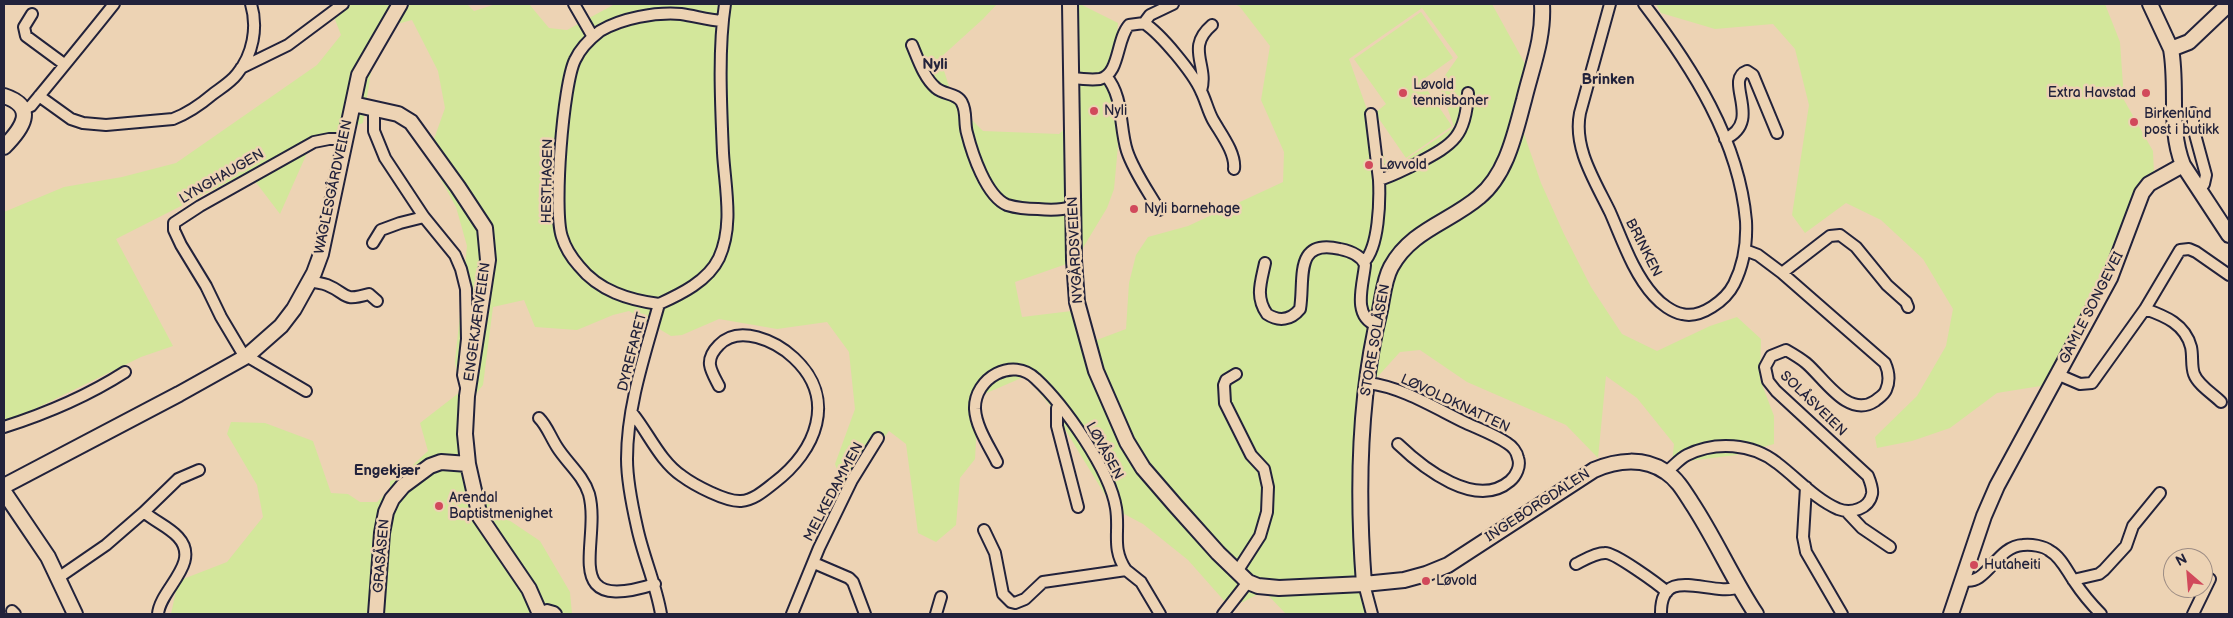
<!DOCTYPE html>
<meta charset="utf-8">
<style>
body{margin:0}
#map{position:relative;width:2233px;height:618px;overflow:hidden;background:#edd3b4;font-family:"Balsamiq Sans",sans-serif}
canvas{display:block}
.frame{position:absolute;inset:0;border:5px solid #22223b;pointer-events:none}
.north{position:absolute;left:2163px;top:548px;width:50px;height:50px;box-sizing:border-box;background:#edd3b4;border:1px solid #9c8c84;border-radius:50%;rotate:333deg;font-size:14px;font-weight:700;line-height:20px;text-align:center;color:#22223b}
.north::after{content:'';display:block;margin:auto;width:18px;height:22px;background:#d1495b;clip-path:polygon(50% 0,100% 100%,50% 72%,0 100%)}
</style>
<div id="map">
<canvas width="2233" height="618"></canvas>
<div class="frame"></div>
<div class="north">N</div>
</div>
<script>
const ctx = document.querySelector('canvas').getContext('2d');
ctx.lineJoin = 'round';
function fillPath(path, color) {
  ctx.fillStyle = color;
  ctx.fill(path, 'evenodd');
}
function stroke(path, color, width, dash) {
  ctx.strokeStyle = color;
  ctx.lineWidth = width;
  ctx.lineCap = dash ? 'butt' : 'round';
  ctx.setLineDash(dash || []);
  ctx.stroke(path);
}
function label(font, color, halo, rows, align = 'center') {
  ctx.font = font + ' "Balsamiq Sans",sans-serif';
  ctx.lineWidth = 5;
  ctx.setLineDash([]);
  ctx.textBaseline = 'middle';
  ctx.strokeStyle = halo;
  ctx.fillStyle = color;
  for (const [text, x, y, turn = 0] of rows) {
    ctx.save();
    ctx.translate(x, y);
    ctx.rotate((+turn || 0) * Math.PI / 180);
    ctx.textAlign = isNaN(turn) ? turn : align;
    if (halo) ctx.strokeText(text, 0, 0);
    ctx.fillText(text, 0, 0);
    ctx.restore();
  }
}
fillPath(new Path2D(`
 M329 4H467L474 11 496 4H529L549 28 567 30 615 4H997L983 19 940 58 954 102 983 131 1059 134 1070 124V4H1080L1118 23 1113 87 1118 146 1114 189 1107 208 1075 261 1015 282 1022 317 1080 310 1094 341 1126 329 1129 283 1136 255 1148 237 1188 226 1283 182 1284 152 1261 100 1270 46 1240 7 1235 4H1492L1529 71 1522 128 1541 183 1564 234 1591 287 1622 334 1657 351 1710 326 1737 317 1761 339 1760 379 1774 416V444L1736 455 1672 463 1674 444 1637 398 1606 376 1598 458 1566 425 1467 382 1420 350 1400 352 1361 395 1356 511 1374 614H1286L1264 591 1243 602 1227 604 1188 560 1143 524 1113 508 1052 408 1026 376 982 395 977 424 975 459 960 478 956 525 936 542 918 533 906 444 889 431 855 477 842 484 835 464 855 409 849 352 827 322 777 329 719 319 682 335 671 336 629 311 613 315 577 330 535 327 524 300 493 307 483 385 466 406 473 464 491 508 540 541 570 592 572 614H171L178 581 227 562 263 517 257 485 227 434 231 422 265 423 313 441 331 493 348 494 360 502H377L390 489V481L399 478 428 451 420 423 460 392 455 362 467 246 456 207 428 156 445 108 438 71 412 20 393 25 372 65 363 123 350 128 307 153 280 214 248 172 116 239 173 346 141 357 4 424V212L64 187 122 177 176 163 317 65 341 35ZM1422 8 1458 57 1439 84 1454 127 1389 171 1349 59Z
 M1656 4H2105L2120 42 2124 100 2153 151 2154 174 2136 230 2112 284 2053 384 1997 393 1950 428 1912 441 1877 448 1875 437 1917 396 1946 346 1953 309 1923 259 1881 220 1846 203 1805 233 1792 215 1809 105 1795 49 1773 24 1715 29 1661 13Z
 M1421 12 1453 58 1421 81 1452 126 1406 158 1375 113 1386 104 1354 59Z`), '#d3e79b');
const street = new Path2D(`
 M574 4 593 37
 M1610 4 1580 113C1573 148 1595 181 1610 212 1622 239 1633 273 1654 296 1661 304 1672 312 1682 314 1701 319 1726 300 1734 284 1744 264 1747 242 1746 221 1739 140 1692 67 1644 4
 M32 14 24 27 26 36 64 64
 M1144 23 1150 15 1173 4
 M912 45C918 59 924 78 936 88 944 95 958 93 962 103 967 112 964 123 967 133 972 153 986 196 1007 205 1017 208 1028 209 1038 209 1048 210 1062 210 1072 207
 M241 68 288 45 343 4
 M1106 76C1124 97 1119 126 1127 151 1134 172 1148 191 1159 210
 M1072 78C1081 79 1092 80 1100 79 1120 74 1116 40 1129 25L1144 23C1161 34 1193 73 1201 91 1206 101 1208 111 1213 120 1221 134 1236 153 1234 169
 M1201 91C1209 65 1185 48 1212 25
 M39 96 71 119 83 123 106 125 173 119C189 113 200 105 213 94 221 88 231 82 237 74 253 55 258 27 251 4
 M374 108V131L385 158 424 217 455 255 461 269 466 289 467 339 463 375 466 387
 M24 109 31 106C59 72 87 38 114 4
 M2193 113V127L2206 175 2204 184 2199 190
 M1371 114 1379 180
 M1725 139C1764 121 1723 80 1747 71L1753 75 1777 133
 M373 243 381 230 400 223 424 217
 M1364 262C1379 247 1380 201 1379 180 1393 176 1405 169 1418 163 1454 144 1466 136 1468 93
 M1265 263C1261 282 1255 297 1267 314 1279 322 1291 320 1300 309 1305 280 1293 238 1340 249 1350 251 1361 255 1365 265 1363 285 1352 316 1376 325
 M1782 273 1830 236 1840 235 1856 247 1887 285 1906 302 1908 307
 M310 281C316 283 322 283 327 285 349 294 341 302 369 294L377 301
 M659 304C629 300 599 291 579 266 572 258 565 247 562 237 553 211 563 84 575 60 580 49 591 38 600 31 622 18 655 12 681 14 695 16 708 20 722 21
 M2145 309C2165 316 2185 324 2191 347 2193 356 2191 366 2194 374 2198 385 2213 394 2221 402
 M2059 375 2080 384 2092 383 2145 309 2180 250 2189 249 2196 252 2229 275
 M1368 383C1402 387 1435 408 1466 423 1479 429 1495 435 1507 443 1512 446 1517 452 1518 458 1521 466 1516 476 1510 481 1476 510 1423 468 1398 444
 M306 391 243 354 221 317 206 286 181 245 174 230V223L200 206 314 142 329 139H345
 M1059 406 1057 408V426L1078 507
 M633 414C649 434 660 461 682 476 694 485 726 502 741 501 754 500 765 490 774 483 816 451 838 399 794 358 776 341 739 324 719 345 714 350 709 357 710 365 711 372 716 380 719 386
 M539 418C547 426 550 436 557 447 567 463 583 475 589 494 602 543 557 615 655 584
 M4 427C48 413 86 397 125 372
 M997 462C989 446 976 427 975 409 974 378 1013 356 1036 379 1064 405 1110 470 1116 508 1120 532 1111 548 1126 570
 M1666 472C1673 467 1679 459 1687 455 1715 441 1752 443 1777 463 1797 478 1815 499 1838 509 1851 514 1869 509 1872 494 1873 488 1870 481 1868 476L1776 391 1768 381 1765 367 1771 356 1786 350C1793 354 1800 358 1806 363 1824 378 1848 419 1875 401 1880 397 1884 395 1886 390 1890 381 1889 372 1885 363L1782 273 1758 255 1745 250
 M1806 487 1803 537 1806 552 1842 614
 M1846 511 1862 528 1890 547
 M144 512 178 479 199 470
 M984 530 995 553 1003 594 1011 602 1015 603 1025 599 1043 582 1126 570 1141 582 1160 614
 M814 563 849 578 853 582 865 614
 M1576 564C1584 560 1595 553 1605 553 1614 552 1658 584 1667 592
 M1235 569 1240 567 1260 536 1267 512 1268 487 1264 469 1251 455 1225 403 1224 385 1226 380 1236 374
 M58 578 106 545 144 512C154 521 169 527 178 537 202 563 160 589 158 614
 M1963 580C1987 587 1996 546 2023 545 2031 544 2044 546 2050 551 2061 557 2067 571 2074 581 2082 593 2091 604 2101 614
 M2073 580 2099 574 2104 570 2126 546 2133 526 2160 493
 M1364 584 1372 614
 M12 611 15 614
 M540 613 547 610 554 612 556 614
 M661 614C656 584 643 556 637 527 632 505 627 481 627 459 627 406 645 354 659 304 681 294 708 281 719 258 734 225 725 187 723 153 721 106 718 49 725 4
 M792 614 819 548 852 480 878 438
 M936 614 941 597
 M1223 614 1248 582
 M1661 614C1660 562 1712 598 1739 587
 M2193 614 2210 579`);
const secondary = new Path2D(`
 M1070 4 1074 260 1077 302 1096 371 1127 442 1143 468 1175 505 1218 553 1248 582 1258 586 1279 588 1364 584 1404 580 1426 574 1448 565 1594 470C1617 460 1644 457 1666 472 1677 479 1684 491 1691 502 1715 538 1732 578 1756 614
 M2150 4 2171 49
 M4 96C38 107 22 129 4 147
 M353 104 398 114 411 122 458 187 485 228 488 260 467 396 465 434 468 464 480 517 529 589 540 614
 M2183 165 2229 235
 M4 486 179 394 247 356 281 326 294 309 314 273 321 254 359 75 400 4
 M4 492 48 557 75 614
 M1364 584C1357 493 1358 399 1380 310 1383 296 1384 280 1391 267 1411 230 1450 222 1479 197 1507 174 1515 133 1524 100 1532 67 1544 38 1542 4
 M376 614 382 533 386 512 392 499 403 486 430 466 441 462 468 464
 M1951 614 1984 516 1997 486 2110 278 2142 193 2149 184 2183 165C2168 127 2178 88 2171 49L2189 42 2229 4`);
stroke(street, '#22223b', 14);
stroke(secondary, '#22223b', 18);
stroke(street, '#edd3b4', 10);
stroke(secondary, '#edd3b4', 14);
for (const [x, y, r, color] of [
 [1403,93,5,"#d1495b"],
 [2146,93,5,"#d1495b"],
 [1094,111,5,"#d1495b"],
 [2134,122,5,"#d1495b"],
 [1369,165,5,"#d1495b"],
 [1134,209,5,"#d1495b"],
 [439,506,5,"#d1495b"],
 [1974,565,5,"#d1495b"],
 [1426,581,5,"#d1495b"]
]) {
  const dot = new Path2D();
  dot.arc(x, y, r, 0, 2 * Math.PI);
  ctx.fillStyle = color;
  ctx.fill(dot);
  stroke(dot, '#edd3b4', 2);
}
label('14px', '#22223b', '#edd3b4', [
 ["Løvold",1413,85],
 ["tennisbaner",1413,101],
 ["Extra Havstad",2136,93,"right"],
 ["Nyli",1104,111],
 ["Birkenlund",2144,114],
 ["post i butikk",2144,130],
 ["Løvvold",1379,165],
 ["Nyli barnehage",1144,209],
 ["Arendal",449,498],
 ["Baptistmenighet",449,514],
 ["Hutaheiti",1984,565],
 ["Løvold",1436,581]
], 'left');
label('14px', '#22223b', '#edd3b4', [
 ["LYNGHAUGEN",222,177,-30],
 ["HESTHAGEN",548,181,-89],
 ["WAGLESGÅRDVEIEN",334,187,-78],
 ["BRINKEN",1643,248,63],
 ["NYGÅRDSVEIEN",1076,250,-93],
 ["GAMLE SONGEVEI",2092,308,-63],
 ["ENGEKJÆRVEIEN",478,322,-82],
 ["STORE SOLÅSEN",1376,340,-80],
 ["DYREFARET",633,352,-76],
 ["LØVOLDKNATTEN",1455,404,25],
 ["SOLÅSVEIEN",1813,404,44],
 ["LØVÅSEN",1104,451,61],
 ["MELKEDAMMEN",834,492,-62],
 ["INGEBORGDALEN",1538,506,-33],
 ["GRASÅSEN",382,556,-85]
]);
label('bold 15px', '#22223b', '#edd3b4', [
 ["Nyli",935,65],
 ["Brinken",1608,80],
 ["Engekjær",387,471]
]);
</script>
